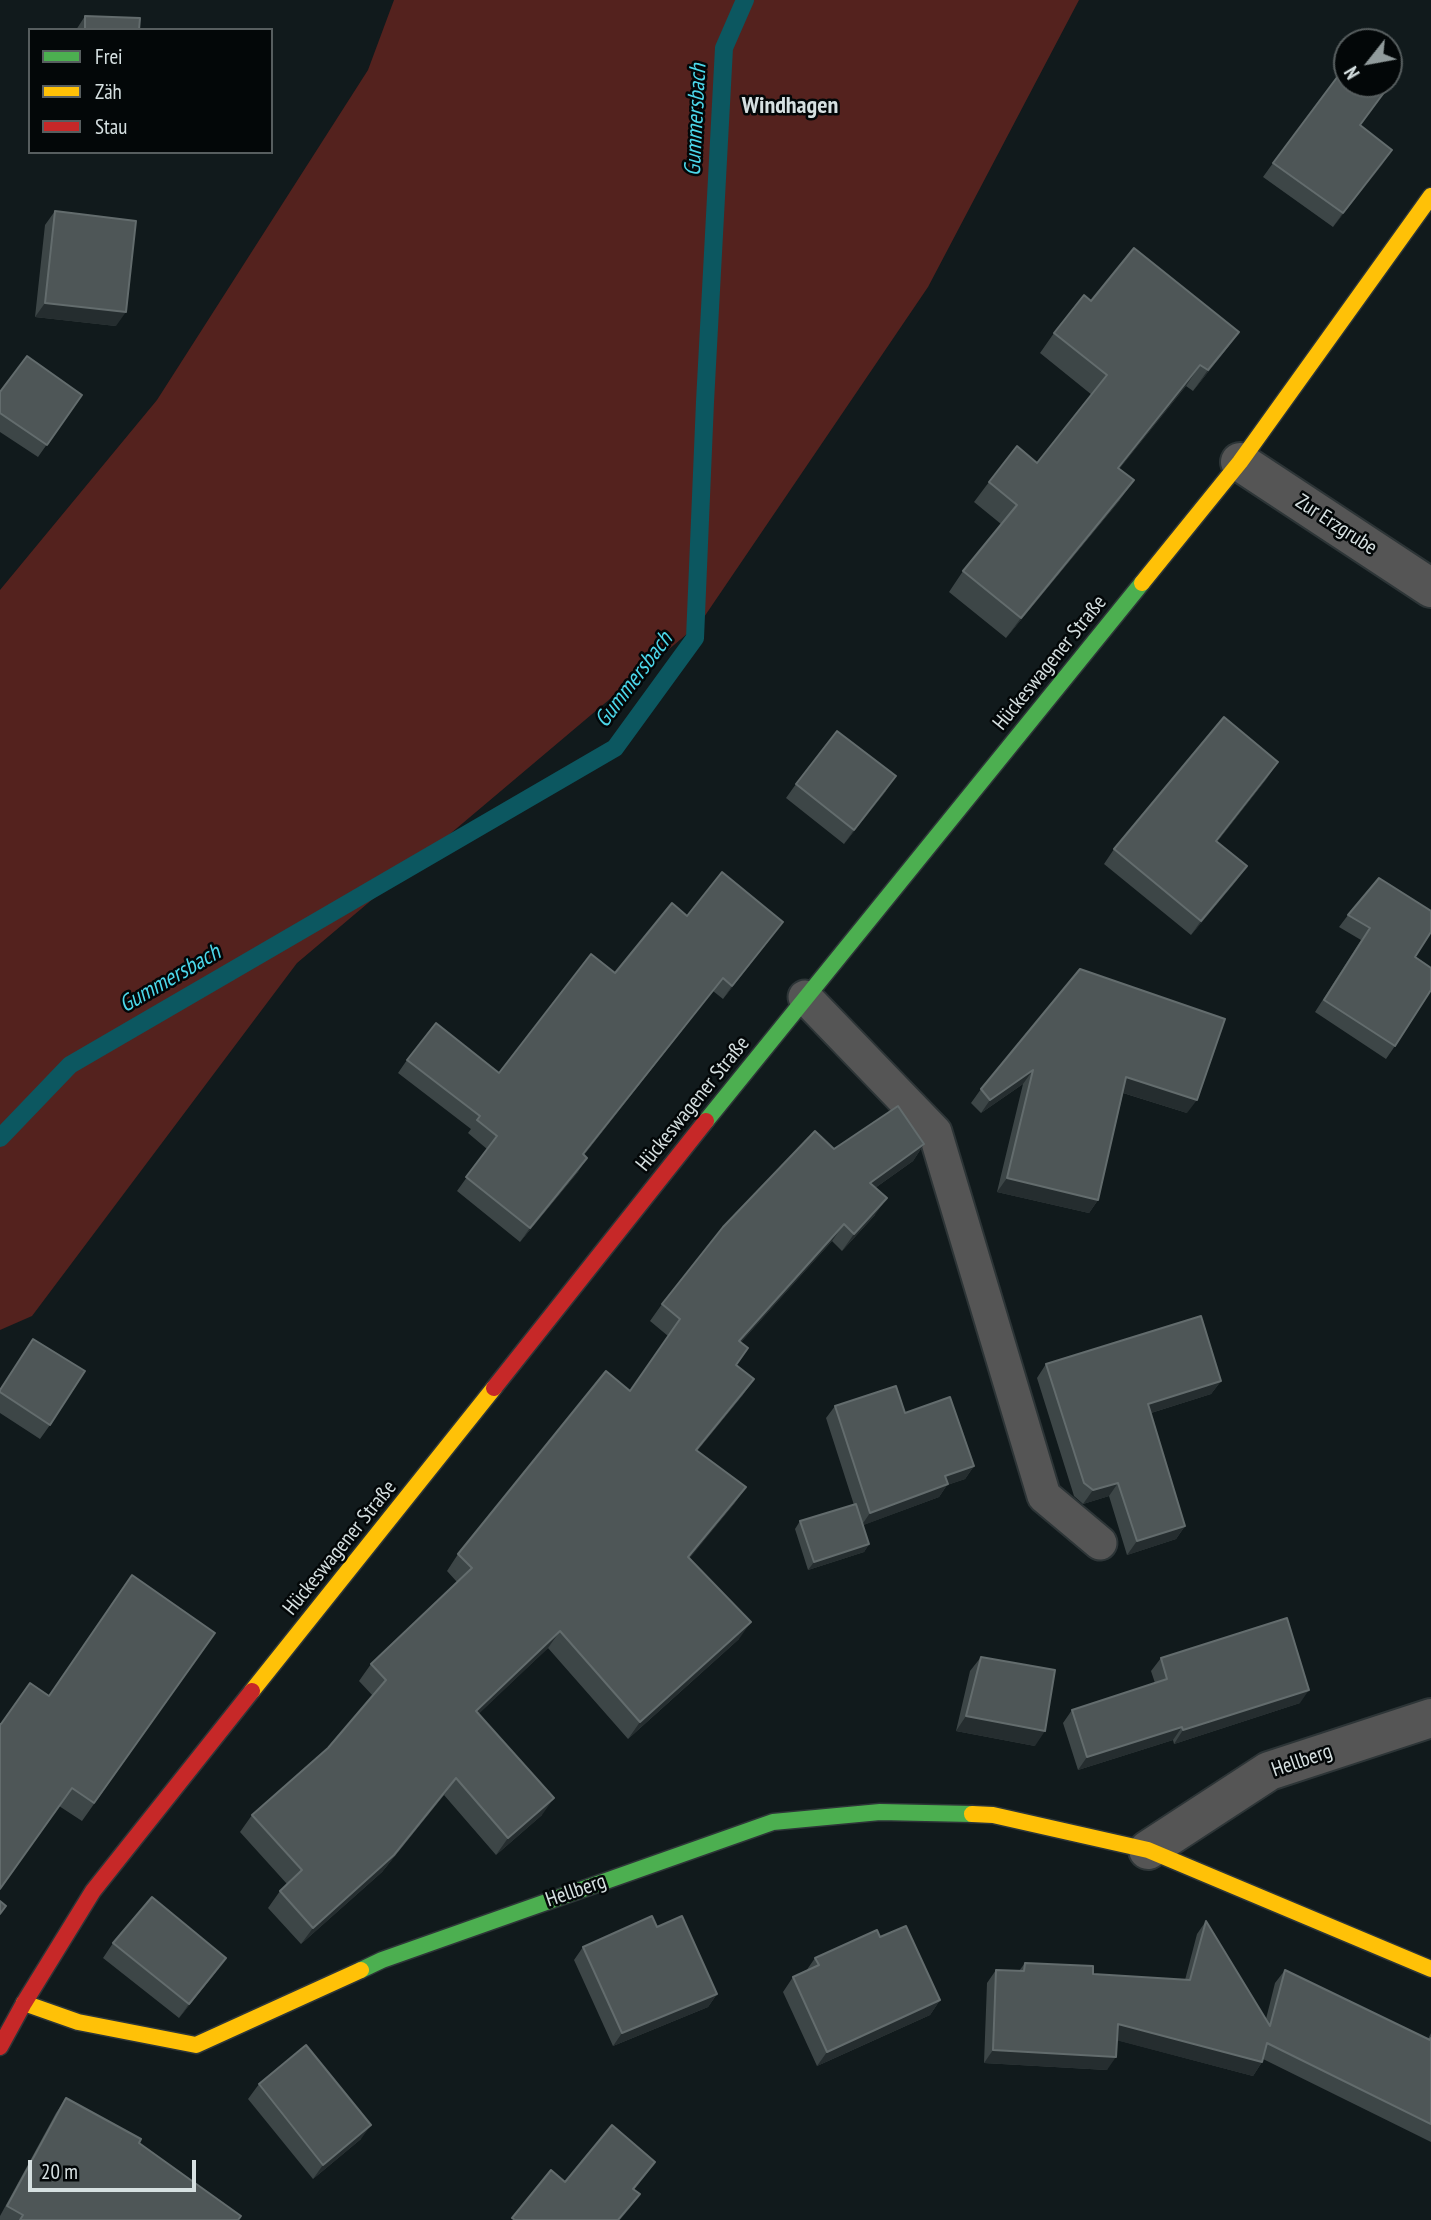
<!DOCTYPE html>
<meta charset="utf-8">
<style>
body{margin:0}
#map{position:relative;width:1431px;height:2220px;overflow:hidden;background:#111a1c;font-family:"PT Sans Narrow",sans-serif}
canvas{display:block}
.legend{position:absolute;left:28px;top:28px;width:245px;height:126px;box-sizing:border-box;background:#030708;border:2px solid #575e5f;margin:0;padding:9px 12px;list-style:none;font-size:21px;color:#d6e0e1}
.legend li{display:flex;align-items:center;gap:14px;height:35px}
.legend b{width:35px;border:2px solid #575e5f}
.north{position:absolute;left:1333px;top:28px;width:70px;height:70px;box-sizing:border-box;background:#030708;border:2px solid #575e5f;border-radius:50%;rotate:239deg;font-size:19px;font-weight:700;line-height:28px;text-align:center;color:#d6e0e1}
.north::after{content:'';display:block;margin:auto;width:24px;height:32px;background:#919b9c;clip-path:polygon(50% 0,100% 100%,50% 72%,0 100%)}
.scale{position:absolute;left:28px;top:2160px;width:168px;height:32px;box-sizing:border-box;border:4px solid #d6e0e1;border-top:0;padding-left:9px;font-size:21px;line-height:24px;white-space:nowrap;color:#d6e0e1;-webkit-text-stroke:5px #030708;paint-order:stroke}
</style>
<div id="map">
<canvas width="1431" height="2220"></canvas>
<ul class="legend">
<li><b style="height:9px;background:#4caf50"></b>Frei</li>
<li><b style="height:9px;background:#ffc107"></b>Zäh</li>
<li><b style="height:9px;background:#c62828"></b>Stau</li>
</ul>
<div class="north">N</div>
<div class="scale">20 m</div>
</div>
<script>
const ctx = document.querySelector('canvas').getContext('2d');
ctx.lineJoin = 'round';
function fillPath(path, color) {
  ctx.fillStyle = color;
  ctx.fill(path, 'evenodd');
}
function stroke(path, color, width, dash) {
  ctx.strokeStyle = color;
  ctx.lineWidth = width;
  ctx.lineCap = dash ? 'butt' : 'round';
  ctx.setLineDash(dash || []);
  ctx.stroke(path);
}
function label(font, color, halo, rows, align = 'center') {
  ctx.font = font + ' "PT Sans Narrow",sans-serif';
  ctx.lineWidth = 5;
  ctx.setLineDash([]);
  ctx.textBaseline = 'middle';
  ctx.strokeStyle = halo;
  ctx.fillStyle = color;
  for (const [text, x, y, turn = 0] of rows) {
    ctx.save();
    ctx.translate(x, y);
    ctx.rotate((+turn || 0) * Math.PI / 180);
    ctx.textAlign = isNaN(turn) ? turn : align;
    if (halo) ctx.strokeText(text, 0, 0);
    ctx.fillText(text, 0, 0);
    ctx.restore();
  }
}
fillPath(new Path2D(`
 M394 0H1079L928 287 700 623 297 963 32 1316 0 1330V590L157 400 368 70Z`), '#54221e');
stroke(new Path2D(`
 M0 1138 70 1065 615 748 695 638 705 402 724 48 745 0`), '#0c5760', 18);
const lane = new Path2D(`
 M805 997 935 1132 1044 1496 1100 1543`);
const street = new Path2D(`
 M1240 462 1431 588
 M1148 1850 1269 1771 1431 1718`);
const fast = new Path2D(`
 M706 1121 1142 583
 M361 1970 382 1960 773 1822 880 1812 972 1814`);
const slow = new Path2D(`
 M1142 583 1240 462 1431 196
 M252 1691 494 1388
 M972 1814 993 1815 1148 1850 1431 1969
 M24 2003 78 2022 196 2045 361 1970`);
const jam = new Path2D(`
 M494 1388 706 1121
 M0 2047 24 2003 93 1891 252 1691`);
stroke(lane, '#2d3537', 37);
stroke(street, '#2d3537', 42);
stroke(fast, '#2d3537', 19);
stroke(slow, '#2d3537', 19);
stroke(jam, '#2d3537', 19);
stroke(lane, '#555', 33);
stroke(street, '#555', 38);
stroke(fast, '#4caf50', 16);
stroke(slow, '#ffc107', 16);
stroke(jam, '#c62828', 16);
fillPath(new Path2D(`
 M85 16 139 30H76Z
 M1392 150 1333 227 1263 177 1273 163Z
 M55 211 116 326 35 317 45 225Z
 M1091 301 1239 332 1224 352 1193 391 1186 386 1119 469 1120 500 1006 638 949 592 963 571 1001 524 974 502 989 482 1037 463 1092 395 1040 353 1054 333Z
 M0 392 82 395 38 457 0 432Z
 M1268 777 1217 842 1237 880 1191 935 1104 864 1114 849Z
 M796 784 886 791 844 844 786 798Z
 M1379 878 1415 957 1395 1046 1386 1059 1315 1012 1361 940 1339 927 1348 915Z
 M687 916 773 935 723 999 713 991 584 1155 578 1172 520 1242 457 1191 487 1149 468 1133 471 1129 398 1073 407 1060 499 1073 615 973Z
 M1080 969 1187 1113 1123 1093 1098 1200 1089 1213 997 1192 1023 1084 981 1113 971 1103 981 1089Z
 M924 1144 913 1161 875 1188V1215L842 1251 832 1241 741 1342 737 1365 754 1379 742 1396 697 1451 746 1487 734 1504 689 1558 739 1639 628 1739 548 1648 478 1714 542 1815 496 1855 444 1795 382 1872 301 1944 268 1908 280 1891 287 1884 240 1832 252 1815 328 1748 373 1696 359 1681 371 1664 457 1582 447 1571 458 1554 630 1391 668 1336 650 1321 662 1304 834 1149Z
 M33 1339 50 1425 40 1439 0 1413V1389Z
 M1046 1364 1221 1381 1211 1394 1151 1413 1185 1526 1176 1539 1127 1555 1109 1496 1083 1504 1074 1496 1037 1378Z
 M835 1406 905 1413 974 1466 965 1479 947 1485 939 1497 863 1525 869 1544 864 1552 808 1570 795 1529 800 1521 854 1505 826 1418Z
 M215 1633 82 1821 59 1806 1 1724 49 1696Z
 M981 1657 1035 1746 956 1731 970 1671Z
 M1161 1658 1300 1703 1174 1744 1173 1740 1078 1770 1063 1723 1072 1710 1155 1683 1151 1671Z
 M1206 1921 1266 2019 1275 1983 1285 1970 1428 2039 1431 2033V2142L1263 2059 1262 2062 1253 2076 1117 2040 1107 2070 984 2063 987 1983 996 1970 1019 1971 1025 1963 1093 1974 1185 1980 1197 1934Z
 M657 1927 717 1994 708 2007 613 2046 574 1960 583 1947Z
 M880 1937 940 2000 930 2015 817 2066 783 1992 793 1977 806 1971 815 1958Z
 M113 1943 226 1958 215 1973 179 2018 103 1958Z
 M259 2084 361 2139 313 2179 248 2099Z
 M66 2098 139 2143 238 2220H0V2216L56 2113Z`), '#3d4647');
fillPath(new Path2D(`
 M1392 150 1382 165 1333 227 1343 213Z
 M45 303 126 312 116 326 35 317Z
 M1239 332 1224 352 1193 391 1208 370Z
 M1200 365 1186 386 1104 488 1118 468Z
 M1134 480 1120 500 1006 638 1021 618Z
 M1278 762 1268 777 1206 856 1216 841Z
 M896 776 886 791 844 844 854 830Z
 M1247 866 1237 880 1191 935 1201 921Z
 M783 922 773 935 723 999 732 986Z
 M723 978 713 991 573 1168 583 1154Z
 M1033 1070 1023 1084 981 1113 990 1100Z
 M1126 1077 1197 1100 1187 1113 1117 1091Z
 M924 1144 913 1161 858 1200 870 1183Z
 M587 1158 578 1172 520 1242 530 1228Z
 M1007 1178 1098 1200 1089 1213 997 1192Z
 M887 1198 875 1215 842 1251 854 1234Z
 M844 1224 832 1241 727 1358 739 1341Z
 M754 1379 742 1396 684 1467 696 1450Z
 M1221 1381 1211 1394 1138 1417 1148 1404Z
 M974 1466 965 1479 947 1485 939 1497 861 1526 870 1513 945 1476Z
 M1118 1483 1109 1496 1083 1504 1093 1490Z
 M746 1487 734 1504 677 1574 688 1557Z
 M1185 1526 1176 1539 1127 1555 1137 1541Z
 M869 1544 864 1552 808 1570 814 1562Z
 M751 1622 739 1639 628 1739 640 1722Z
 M560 1631 548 1648 464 1728 476 1711Z
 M1309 1690 1300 1703 1174 1744 1183 1730Z
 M966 1716 1045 1731 1035 1746 956 1731Z
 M1182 1727 1173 1740 1078 1770 1087 1757Z
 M456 1778 444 1795 382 1872 301 1944 313 1928Z
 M554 1798 542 1815 496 1855 508 1838Z
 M226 1958 215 1973 179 2018 189 2004Z
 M717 1994 708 2007 613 2046 622 2033Z
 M940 2000 930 2015 817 2066 827 2052Z
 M1118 2024 1262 2062 1253 2076 1108 2038Z
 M993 2050 1116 2057 1107 2070 984 2063Z
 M371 2125 361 2139 313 2179 323 2165Z
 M655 2162 645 2176 624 2203 633 2189Z
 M640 2194 630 2208 620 2220H618Z`), '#252d2f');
const building = new Path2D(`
 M85 16 140 18 139 30H85Z
 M1347 64V84H1389V82L1391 83 1360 125 1392 150 1343 213 1273 163Z
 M55 211 136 221 126 312 45 303Z
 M1134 248 1239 332 1208 370 1200 365 1118 468 1134 480 1021 618 963 571 1017 505 989 482 1017 446 1037 463 1107 375 1054 333 1084 295 1091 301Z
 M27 356 82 395 47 445 0 413V392Z
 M1224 717 1278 762 1216 841 1247 866 1201 921 1114 849Z
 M837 731 896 776 854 830 796 784Z
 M722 872 783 922 732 986 723 978 583 1154 587 1158 530 1228 466 1177 497 1136 477 1120 480 1116 407 1060 436 1023 499 1073 591 954 615 973 672 903 687 916Z
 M1379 878 1431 911V932L1415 957 1431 968V990L1395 1046 1324 1000 1370 928 1348 915Z
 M1080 969 1225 1019 1197 1100 1126 1077 1098 1200 1007 1178 1033 1070 990 1100 981 1089Z
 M898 1106 924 1144 870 1183 887 1198 854 1234 844 1224 739 1341 748 1348 736 1365 754 1379 696 1450 746 1487 688 1557 751 1622 640 1722 560 1631 476 1711 554 1798 508 1838 456 1778 394 1855 313 1928 280 1891 302 1870 252 1815 328 1748 386 1680 371 1664 472 1568 458 1554 606 1371 630 1391 680 1319 662 1304 723 1227 815 1131 834 1149Z
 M1201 1316 1221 1381 1148 1404 1185 1526 1137 1541 1118 1483 1093 1490 1084 1483 1046 1364Z
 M33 1339 85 1371 50 1425 0 1392V1390Z
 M896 1386 905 1413 950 1397 974 1466 945 1476 948 1484 870 1513 835 1406Z
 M856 1504 869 1544 814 1562 800 1521Z
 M132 1575 215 1633 94 1803 72 1788 0 1889V1724H1L30 1683 49 1696Z
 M1287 1618 1309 1690 1183 1730 1182 1727 1087 1757 1072 1710 1167 1679 1161 1658Z
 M981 1657 1055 1670 1045 1731 966 1716Z
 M152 1897 226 1958 189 2004 113 1943Z
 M0 1901 6 1906 0 1914Z
 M652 1916 657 1927 682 1916 717 1994 622 2033 583 1947Z
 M1206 1921 1270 2026 1285 1970 1430 2040 1431 2038V2124L1267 2043 1262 2062 1118 2024 1116 2057 993 2050 996 1970 1024 1971 1025 1963 1093 1966V1974L1190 1980Z
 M906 1926 940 2000 827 2052 793 1977 819 1965 815 1958 877 1930 880 1937Z
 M306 2045 371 2125 323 2165 259 2084Z
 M66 2098 141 2139 139 2143 241 2216 238 2220H20L23 2215 7 2206Z
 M612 2125 655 2162 633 2189 640 2194 618 2220H515L512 2218 551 2170 565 2182Z`);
fillPath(building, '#4e5657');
stroke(building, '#636c6d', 2);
label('21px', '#d6e0e1', '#030708', [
 ["Zur Erzgrube",1336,525,33],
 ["Hückeswagener Straße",1050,663,-51],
 ["Hückeswagener Straße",693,1104,-51],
 ["Hückeswagener Straße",340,1548,-51],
 ["Hellberg",1302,1761,-19],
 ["Hellberg",576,1891,-19]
]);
label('italic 23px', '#4cd7ea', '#030708', [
 ["Gummersbach",696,120,-87],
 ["Gummersbach",634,680,-53],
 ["Gummersbach",170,979,-30]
]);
label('bold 24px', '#d6e0e1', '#030708', [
 ["Windhagen",790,106]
]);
</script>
